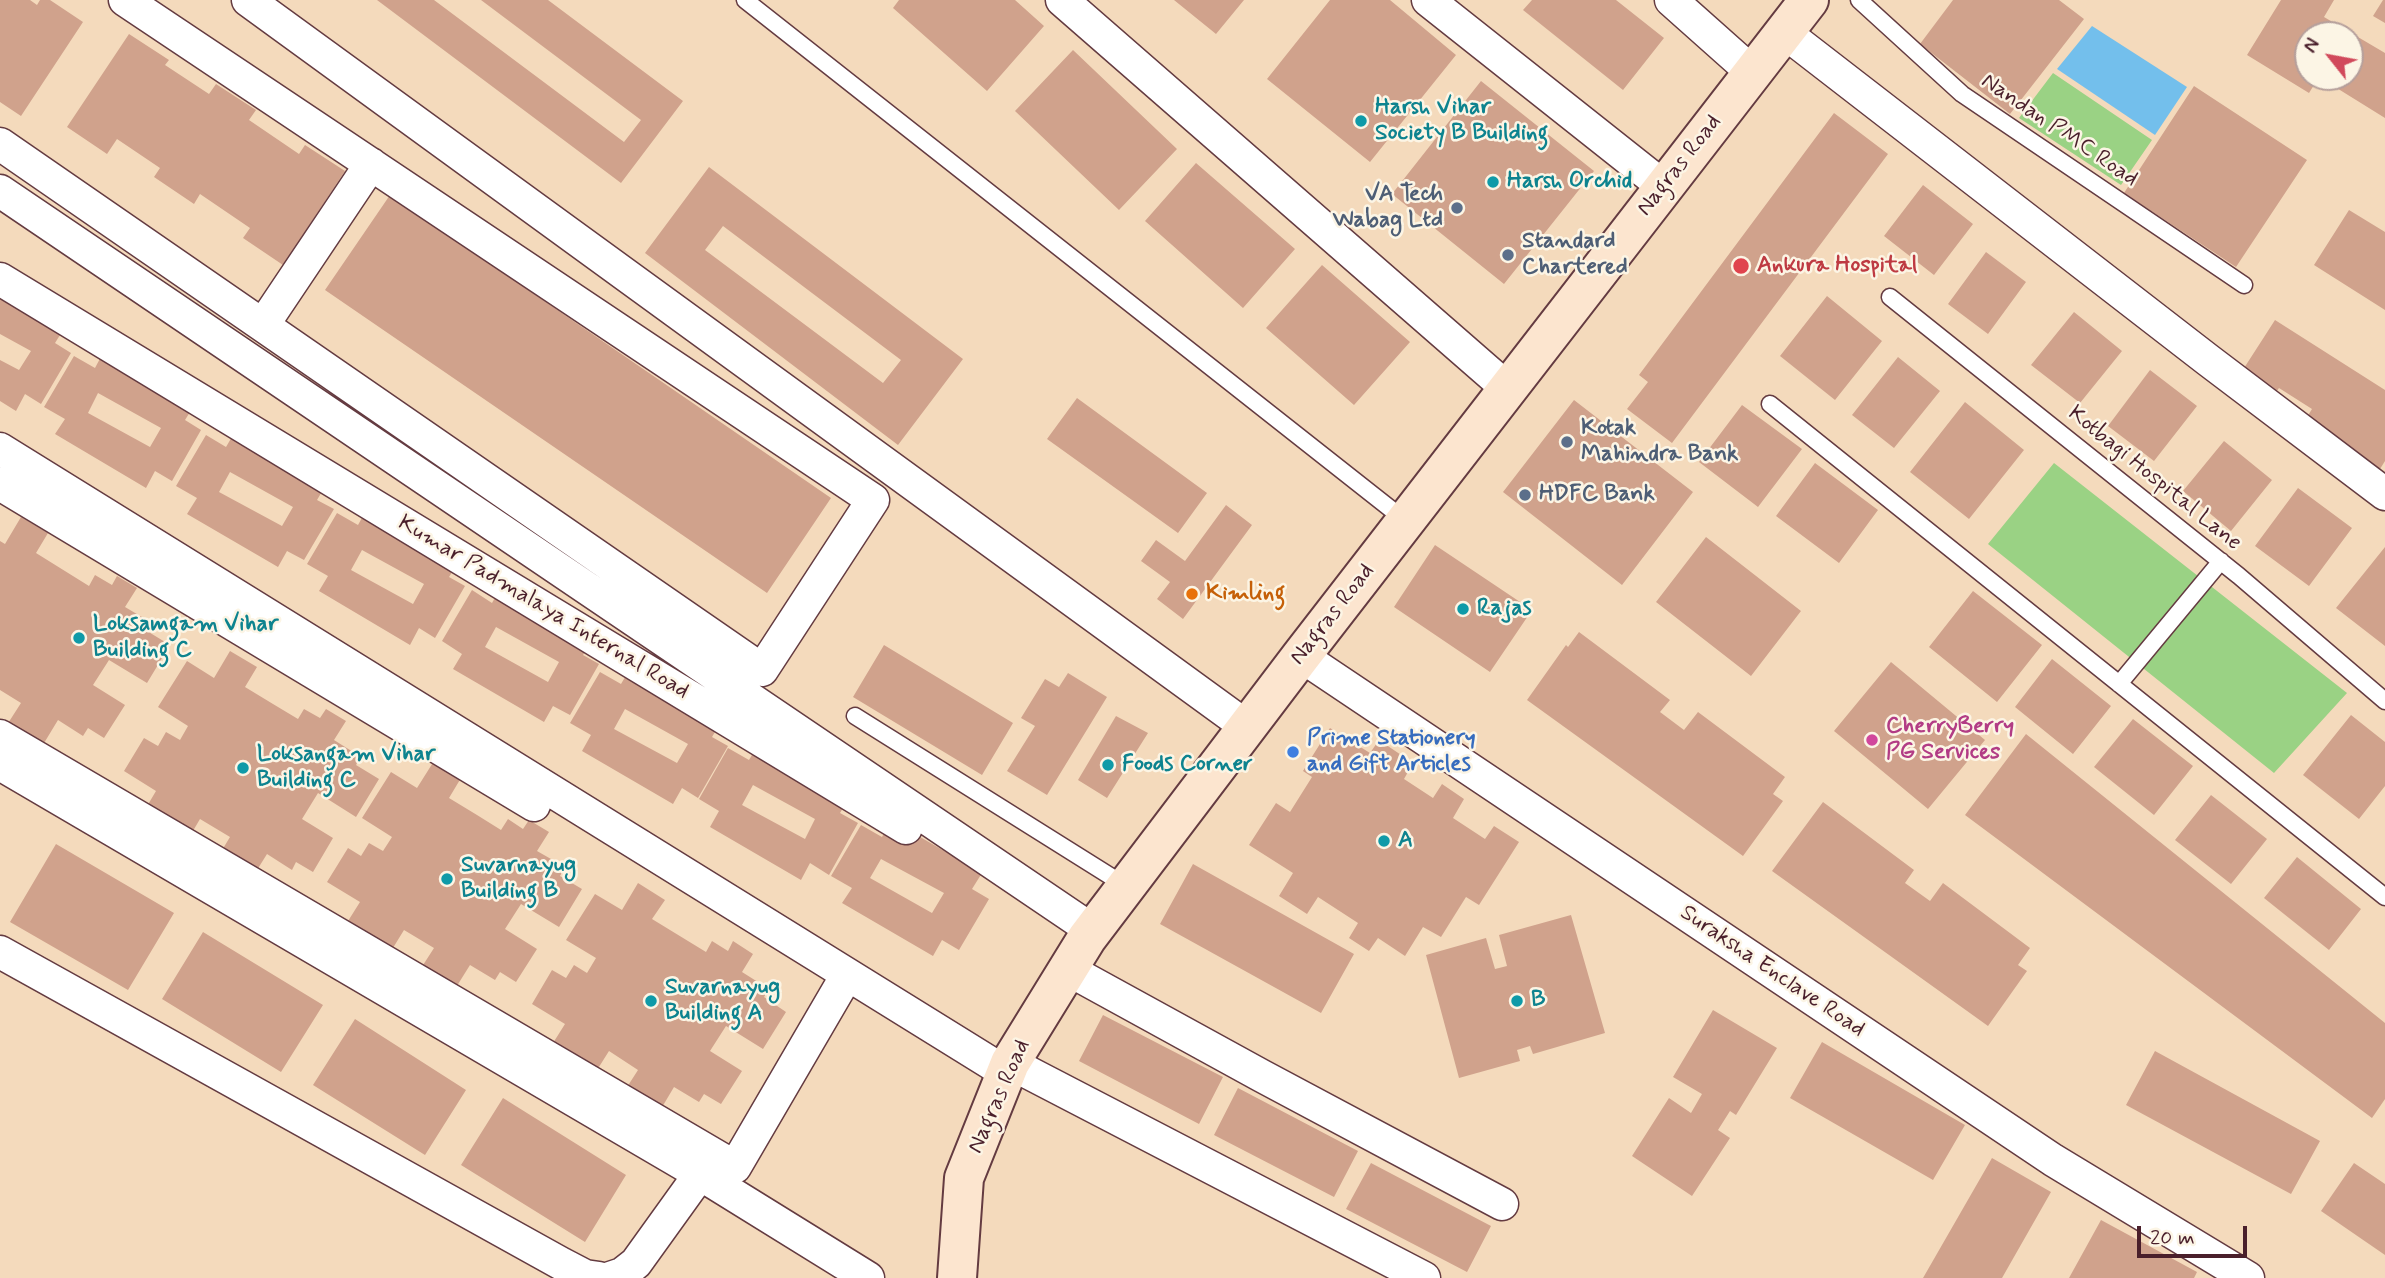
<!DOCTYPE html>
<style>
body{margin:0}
#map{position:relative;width:2385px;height:1278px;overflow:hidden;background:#f4dabc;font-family:Mynerve,sans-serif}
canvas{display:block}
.north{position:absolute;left:2294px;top:21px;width:70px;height:70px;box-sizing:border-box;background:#fcf5e5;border:2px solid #b59f9b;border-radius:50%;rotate:301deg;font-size:19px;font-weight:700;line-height:28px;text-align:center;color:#4a1f2b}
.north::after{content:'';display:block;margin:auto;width:24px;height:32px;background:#d1495b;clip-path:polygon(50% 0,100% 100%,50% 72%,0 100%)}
.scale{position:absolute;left:2137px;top:1226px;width:110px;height:32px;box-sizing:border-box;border:4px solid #4a1f2b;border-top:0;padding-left:9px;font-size:21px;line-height:24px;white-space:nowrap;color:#4a1f2b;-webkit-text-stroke:5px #fcf5e5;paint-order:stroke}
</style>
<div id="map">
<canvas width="2385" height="1278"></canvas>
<div class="north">N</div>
<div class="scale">20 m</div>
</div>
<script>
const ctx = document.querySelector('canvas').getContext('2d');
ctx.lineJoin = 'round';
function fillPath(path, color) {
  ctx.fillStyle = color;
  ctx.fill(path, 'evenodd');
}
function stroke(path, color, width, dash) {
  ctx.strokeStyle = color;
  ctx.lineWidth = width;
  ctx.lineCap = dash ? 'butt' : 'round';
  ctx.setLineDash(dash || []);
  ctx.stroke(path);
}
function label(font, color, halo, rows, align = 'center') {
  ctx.font = font + ' Mynerve,sans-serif';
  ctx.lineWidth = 5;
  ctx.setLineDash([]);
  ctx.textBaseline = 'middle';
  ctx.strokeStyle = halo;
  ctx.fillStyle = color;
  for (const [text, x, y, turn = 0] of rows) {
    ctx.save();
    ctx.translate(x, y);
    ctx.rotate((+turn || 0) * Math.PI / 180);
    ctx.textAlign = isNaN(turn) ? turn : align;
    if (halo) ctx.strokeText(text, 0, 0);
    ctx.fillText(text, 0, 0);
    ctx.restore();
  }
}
fillPath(new Path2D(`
 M2053 73 2152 140 2121 185 2019 118Z
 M2054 463 2347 693 2274 773 1988 544Z`), '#9ad284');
fillPath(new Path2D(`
 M2092 26 2187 87 2155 135 2057 69Z`), '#73bfec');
fillPath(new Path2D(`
 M0 0H30L37 5 40 0H50L83 22 21 116 0 102Z
 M377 0H434L624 142 641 120 481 0H548L683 101 621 183Z
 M899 0H1015L1044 26 987 91 893 8Z
 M1174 0H1244L1216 34Z
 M1330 0H1390L1456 55 1370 162 1267 79Z
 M1532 0H1616L1664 38 1623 90 1523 10Z
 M1953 0H2059L2084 19 2010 114 1920 44Z
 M2281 0H2334L2324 17 2385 53V118L2319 77H2350V35H2308V77H2319L2309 93 2247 55Z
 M2383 0H2385V23L2373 16Z
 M129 34 169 60 165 65 209 94 216 84 256 110 249 120 299 154 305 145 345 171 283 265 243 238 250 228 200 194 194 204 154 177 160 168 117 139 107 154 67 127Z
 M1073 50 1177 149 1119 210 1015 111Z
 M1481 81 1594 171 1504 284 1392 194Z
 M2194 86 2307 160 2236 267 2124 193Z
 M1834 113 1888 154 1672 443 1627 409 1648 382 1639 375Z
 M1196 163 1295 249 1243 308 1145 221Z
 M709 167 963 359 898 445 645 253ZM723 226 901 360 883 383 705 250Z
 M1923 185 1973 224 1934 275 1884 236Z
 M390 195 831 498 767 593 325 290Z
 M2349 210 2385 232V310L2314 265Z
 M1986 252 2026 282 1988 334 1948 304Z
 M1322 265 1410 342 1354 405 1266 328Z
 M0 289 65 327 55 343 71 353 41 404 25 394 16 411 0 401V360L19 370 31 351 0 334Z
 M1827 296 1882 341 1835 400 1780 356Z
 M2074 312 2122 351 2080 403 2031 365Z
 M2275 320 2385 390V461L2380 469 2304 422 2312 409 2279 388 2270 400 2237 379Z
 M104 351 195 404 185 420 201 430 172 481 155 471 146 488 55 434 65 419 44 407 74 356 95 368ZM98 393 161 428 150 447 88 413Z
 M1898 357 1940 391 1894 448 1852 415Z
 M2150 370 2197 406 2154 461 2108 426Z
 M1077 398 1207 493 1178 533 1047 439Z
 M1574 400 1693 492 1622 585 1503 492Z
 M1965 402 2024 450 1969 519 1910 472Z
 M1742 405 1802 449 1758 507 1699 462Z
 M236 430 327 483 317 500 334 509 304 560 287 551 278 567 187 514 197 498 176 486 206 435 226 447ZM230 472 293 507 282 526 219 492Z
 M2224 441 2272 480 2231 531 2183 491Z
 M1815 463 1878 510 1839 563 1776 516Z
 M2298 488 2352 528 2309 586 2255 546Z
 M1226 505 1252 525 1183 619 1157 599 1170 582 1141 561 1156 540 1185 561Z
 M368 507 459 561 449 577 465 586 435 638 419 628 410 645 319 591 328 576 307 564 337 513 358 525ZM362 550 424 584 413 604 351 570Z
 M21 517 48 533 36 553 89 586 95 575 112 585 117 576 137 588 125 607 152 623 147 631 170 645 147 683 109 660 93 685 125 705 104 738 88 728 83 736 58 720 38 753 3 731 21 703 0 690V541L5 544Z
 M1706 537 1801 611 1751 676 1656 602Z
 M1435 545 1532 610 1490 672 1394 607Z
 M2385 547V646L2336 608Z
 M502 585 593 639 583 655 599 664 570 715 553 706 544 722 453 669 462 654 442 641 472 590 492 603ZM496 627 559 662 548 682 485 647Z
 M1973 591 2042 645 1997 702 1929 647Z
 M1579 632 1670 700 1660 712 1684 730 1698 712 1785 777 1773 794 1783 801 1743 856 1527 700 1566 645 1568 647Z
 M884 645 1013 723 982 775 853 697Z
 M230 651 257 667 245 687 273 704 298 719 304 709 320 718 326 709 346 721 334 740 361 757 356 765 379 779 356 817 318 793 302 819 333 838 313 872 296 862 292 870 267 854 247 886 213 865 230 837 200 819 184 846 140 818 156 791 124 771 144 738 158 746 166 732 180 740 188 726 158 707 187 661 214 678Z
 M2052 659 2111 706 2073 754 2015 707Z
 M1891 662 1985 740 1928 809 1834 731Z
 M631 667 722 720 712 737 728 746 698 798 682 788 673 804 582 751 591 735 570 723 600 672 621 684ZM625 709 688 744 677 763 614 729Z
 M1068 673 1107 697 1047 795 1007 771 1035 726 1021 718 1045 679 1059 687Z
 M2351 715 2385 742V786L2359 819 2303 775Z
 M1116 716 1148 733 1107 798 1078 780Z
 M2133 719 2193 766 2154 815 2094 767Z
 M1330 728 1370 753 1379 740 1413 763 1404 779 1433 798 1442 784 1464 799 1453 818 1485 839 1494 826 1519 842 1479 905 1466 897 1441 937 1423 927 1405 956 1378 938 1369 951 1349 938 1358 923 1318 897 1307 914 1279 896 1293 873 1249 845 1276 803 1290 812 1312 777 1303 771Z
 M2026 734 2385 1023V1099L2372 1118 1965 815Z
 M759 743 850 796 840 813 858 823 829 875 810 863 801 880 710 827 719 811 699 799 728 748 749 760ZM753 785 815 819 805 839 742 805Z
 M434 761 461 778 449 798 477 815 501 830 508 819 523 829 529 820 549 832 537 851 565 867 560 876 582 889 559 927 521 904 505 929 537 949 516 982 500 972 495 980 470 965 450 997 416 976 434 948 404 930 388 956 343 929 360 902 327 882 348 848 361 856 369 843 383 851 392 837 362 818 391 772 417 788Z
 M2211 795 2267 839 2231 884 2175 840Z
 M1823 802 1914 870 1905 883 1930 901 1943 883 2030 948 2018 965 2027 971 1988 1026 1772 871Z
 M891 820 982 873 972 889 989 899 959 950 942 940 933 956 842 903 852 888 831 876 861 825 882 837ZM881 859 944 893 932 913 870 878Z
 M56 844 174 913 128 990 10 922Z
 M2297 857 2361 909 2329 950 2264 898Z
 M1193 864 1354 954 1321 1013 1160 924Z
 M638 883 665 900 652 919 706 952 712 941 728 951 733 941 753 954 742 972 769 989 764 997 786 1012 763 1049 726 1026 710 1051 742 1071 721 1104 704 1094 699 1102 674 1087 655 1119 620 1098 638 1070 609 1051 592 1078 548 1051 565 1024 532 1004 552 970 566 978 574 965 587 973 596 958 566 940 595 894 622 910Z
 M1571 915 1605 1033 1533 1054 1530 1046 1517 1050 1520 1061 1459 1078 1426 955 1486 938 1495 969 1507 966 1499 935Z
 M203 932 323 1005 281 1072 162 999Z
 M1713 1010 1777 1048 1736 1115 1730 1111 1718 1130 1730 1138 1692 1196 1632 1156 1669 1098 1691 1113 1702 1094 1673 1077Z
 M1103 1015 1223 1077 1199 1124 1079 1061Z
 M355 1019 466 1090 425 1155 313 1085Z
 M1822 1042 1965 1125 1933 1180 1790 1098Z
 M2155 1051 2320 1141 2291 1194 2126 1105Z
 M1238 1088 1358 1151 1334 1197 1214 1135Z
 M503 1098 626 1175 585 1242 461 1165Z
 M1992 1158 2051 1192 2002 1278H1923Z
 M1371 1163 1491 1226 1467 1272 1346 1209Z
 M2354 1163 2385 1184V1255L2321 1211Z
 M2101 1220 2197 1272 2194 1278H2069Z`), '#d0a28c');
const lane = new Path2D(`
 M745 0 1406 521
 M1859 0 1962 94 2244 285
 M1890 297 2239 576 2385 701
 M1770 404 2385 897
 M2119 684 2221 561
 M855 716 1126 886`);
const street = new Path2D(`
 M248 0 1247 727
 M1062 0 1508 389
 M1428 0 1664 187
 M1671 0 1753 73
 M1784 32 2208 360 2385 494
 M0 144 762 670 873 500 125 0
 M0 191 1092 930
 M0 279 906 828
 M263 325 371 164
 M0 449 1005 1072
 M0 484 534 805
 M1301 656 2053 1160 2248 1278
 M0 736 735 1167 840 987
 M0 764 700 1174 868 1278
 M0 952 562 1264 585 1276 599 1278
 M1067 969 1262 1076 1502 1204
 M1010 1063 1424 1278
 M610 1278 622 1274 636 1263 700 1174`);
const secondary = new Path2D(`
 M957 1278 964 1178 1010 1063 1087 938 1301 656 1809 0`);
stroke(lane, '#643b41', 19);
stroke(street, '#643b41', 35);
stroke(secondary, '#643b41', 42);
stroke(lane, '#fff', 16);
stroke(street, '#fff', 32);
stroke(secondary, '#fce5cf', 38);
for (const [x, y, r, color] of [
 [1361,121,7,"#0f9aa8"],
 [1493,182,7,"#0f9aa8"],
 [1457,208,7,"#5c6f8a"],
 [1508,255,7,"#5c6f8a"],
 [1741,266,9,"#e0444e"],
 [1567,442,7,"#5c6f8a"],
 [1525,495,7,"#5c6f8a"],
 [1192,594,7,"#e8710a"],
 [1463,609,7,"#0f9aa8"],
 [79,638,7,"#0f9aa8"],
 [1872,740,7,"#d1479c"],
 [1293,752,7,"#3f7fe0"],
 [1108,765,7,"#0f9aa8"],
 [243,768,7,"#0f9aa8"],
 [1384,841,7,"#0f9aa8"],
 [447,879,7,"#0f9aa8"],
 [651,1001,7,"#0f9aa8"],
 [1517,1001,7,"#0f9aa8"]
]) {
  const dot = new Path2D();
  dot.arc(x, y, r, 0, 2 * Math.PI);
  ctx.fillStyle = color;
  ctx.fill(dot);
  stroke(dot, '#fcf5e5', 2.5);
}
label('bold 23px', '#0d838f', '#fcf5e5', [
 ["Harsh Vihar",1375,108],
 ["Society B Building",1375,134],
 ["Harsh Orchid",1507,182],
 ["Rajas",1477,609],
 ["Loksamgam Vihar",93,625],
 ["Building C",93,651],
 ["Loksangam Vihar",257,755],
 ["Building C",257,781],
 ["Foods Corner",1122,765],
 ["A",1398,841],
 ["Suvarnayug",461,866],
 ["Building B",461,892],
 ["Suvarnayug",665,988],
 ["Building A",665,1014],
 ["B",1531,1001]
], 'left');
label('23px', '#4a1f2b', '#fcf5e5', [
 ["Nandan PMC Road",2059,131,34],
 ["Nagras Road",1680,166,-52],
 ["Kotbagi Hospital Lane",2154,479,39],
 ["Kumar Padmalaya Internal Road",543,608,31],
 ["Nagras Road",1333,615,-52],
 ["Suraksha Enclave Road",1772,972,34],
 ["Nagras Road",1000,1097,-66]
]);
label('bold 23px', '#4e5e75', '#fcf5e5', [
 ["VA Tech",1443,195,"right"],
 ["Wabag Ltd",1443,221,"right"],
 ["Standard",1522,242],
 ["Chartered",1522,268],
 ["Kotak",1581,429],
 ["Mahindra Bank",1581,455],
 ["HDFC Bank",1539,495]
], 'left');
label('bold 23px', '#be3a42', '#fcf5e5', [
 ["Ankura Hospital",1757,266]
], 'left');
label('bold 23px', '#c56008', '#fcf5e5', [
 ["Kimling",1206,594]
], 'left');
label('bold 23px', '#b23c85', '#fcf5e5', [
 ["CherryBerry",1886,727],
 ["PG Services",1886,753]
], 'left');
label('bold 23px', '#366cbe', '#fcf5e5', [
 ["Prime Stationery",1307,739],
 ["and Gift Articles",1307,765]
], 'left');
</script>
